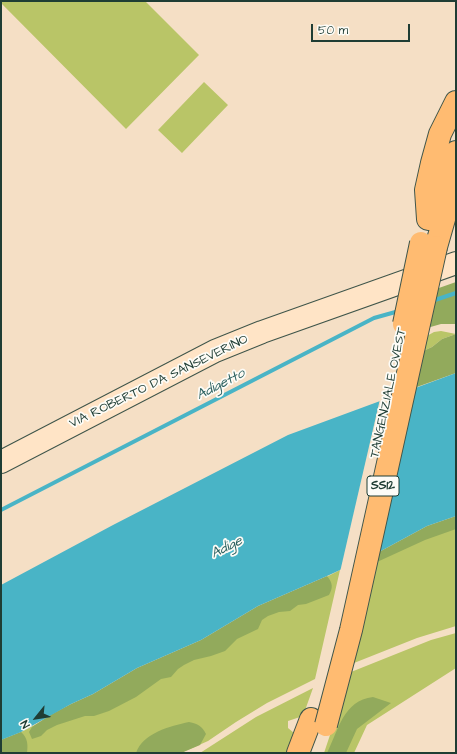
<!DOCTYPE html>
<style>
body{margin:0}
#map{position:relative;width:457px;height:754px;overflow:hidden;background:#f5dfc5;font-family:"Architects Daughter",sans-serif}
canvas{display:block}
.frame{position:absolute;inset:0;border:2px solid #1f3d34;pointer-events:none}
.north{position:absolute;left:16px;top:698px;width:40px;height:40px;-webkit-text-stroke:3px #fdfcf7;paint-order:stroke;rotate:240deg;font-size:11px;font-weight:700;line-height:16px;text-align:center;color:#1f3d34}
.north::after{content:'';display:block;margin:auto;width:14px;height:18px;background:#1f3d34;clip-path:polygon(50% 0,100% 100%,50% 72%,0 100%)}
.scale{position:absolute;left:311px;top:24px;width:99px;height:18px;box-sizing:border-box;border:2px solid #1f3d34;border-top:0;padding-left:5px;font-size:12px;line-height:14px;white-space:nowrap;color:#1f3d34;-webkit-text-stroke:3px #fdfcf7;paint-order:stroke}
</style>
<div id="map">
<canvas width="457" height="754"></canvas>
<div class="frame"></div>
<div class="north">N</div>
<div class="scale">50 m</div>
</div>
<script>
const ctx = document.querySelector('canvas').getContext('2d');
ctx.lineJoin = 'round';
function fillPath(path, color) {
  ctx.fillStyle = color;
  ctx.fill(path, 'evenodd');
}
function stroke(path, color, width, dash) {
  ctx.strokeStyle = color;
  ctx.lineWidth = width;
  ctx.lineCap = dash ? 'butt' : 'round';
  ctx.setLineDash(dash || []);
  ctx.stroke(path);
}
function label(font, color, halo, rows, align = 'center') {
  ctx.font = font + ' "Architects Daughter",sans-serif';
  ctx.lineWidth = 3.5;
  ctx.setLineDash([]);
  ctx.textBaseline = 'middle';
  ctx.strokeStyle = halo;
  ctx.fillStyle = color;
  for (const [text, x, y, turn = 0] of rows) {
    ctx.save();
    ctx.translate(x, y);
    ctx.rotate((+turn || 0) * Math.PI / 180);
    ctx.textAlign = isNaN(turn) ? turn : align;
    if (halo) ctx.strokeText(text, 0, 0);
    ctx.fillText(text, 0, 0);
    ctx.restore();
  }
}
fillPath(new Path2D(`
 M1 1H145L199 55 126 129 1 3Z
 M204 82 228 105 182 153 158 130Z
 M441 331 456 334 442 339 432 347 421 352 425 337 434 332Z
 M456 516V626L417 638 354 663 379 552Z
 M340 570 315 679 267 703 236 722 208 741 181 753H1V740L21 732Z
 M456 633V668L367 725 354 753H324L351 672 431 640Z
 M313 688 303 716 288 721V728L294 733 289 753H200L256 717Z`), '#b9c567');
fillPath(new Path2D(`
 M456 282V324H441L427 328 436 289Z
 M456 334V373L414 388 421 352 432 347 442 339Z
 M456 516V529L425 540 377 562 379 552 427 526Z
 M327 576C333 583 333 588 329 595L306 604 298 605 290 611 279 612 268 616 262 620 258 629 237 639 225 651 211 656 194 660 184 665 178 669 171 677 161 679 136 697 109 711 94 716H85L57 725 47 730 41 736 32 739 29 732 32 727 50 715 71 704 93 694 137 668 201 640 258 606Z
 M373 697 391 703 357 729 346 753H327C339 729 343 701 373 697Z
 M189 722C198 724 202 726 206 734L200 745 181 753H136C143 733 170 726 189 722Z
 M21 732C28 738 28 745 27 753H1V740Z`), '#92aa5c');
fillPath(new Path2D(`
 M456 373V516L427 526 379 552 327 576 258 606 201 640 137 668 93 694 71 704 21 732 1 740V585L113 525 288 435Z`), '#49b4c6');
fillPath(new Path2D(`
 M414 386 378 554 340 572 380 399Z`), '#f5dfc5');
stroke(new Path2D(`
 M432 301 456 293
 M1 510 374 318 399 311`), '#49b4c6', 4);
const secondary = new Path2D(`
 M1 462 215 351 262 332 456 263`);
const highway = new Path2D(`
 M434 200 456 152
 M428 219 426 190 432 163 440 134 456 102
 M436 247 446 212 456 188
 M298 753 311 719`);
stroke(secondary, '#3f554a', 24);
stroke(highway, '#3f554a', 24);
stroke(secondary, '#ffe4c6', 22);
stroke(highway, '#ffbb71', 22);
const highwayBridge = new Path2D(`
 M404 324 421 243
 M326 725 351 630 436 247`);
stroke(highwayBridge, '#3f554a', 24, []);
stroke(highwayBridge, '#ffbb71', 22);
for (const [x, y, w] of [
 [383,486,32]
]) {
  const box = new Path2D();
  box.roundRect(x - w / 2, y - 10, w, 20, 3);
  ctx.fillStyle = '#fdfcf7';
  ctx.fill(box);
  stroke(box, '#1f3d34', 1);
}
label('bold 12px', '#1f3d34', null, [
 ["SS12",383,486]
]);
label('13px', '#1f3d34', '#fdfcf7', [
 ["VIA ROBERTO DA SANSEVERINO",159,382,-26],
 ["TANGENZIALE OVEST",389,393,-78]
]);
label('italic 14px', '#2c6160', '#fdfcf7', [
 ["Adigetto",221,385,-27],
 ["Adige",227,548,-26]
]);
</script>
